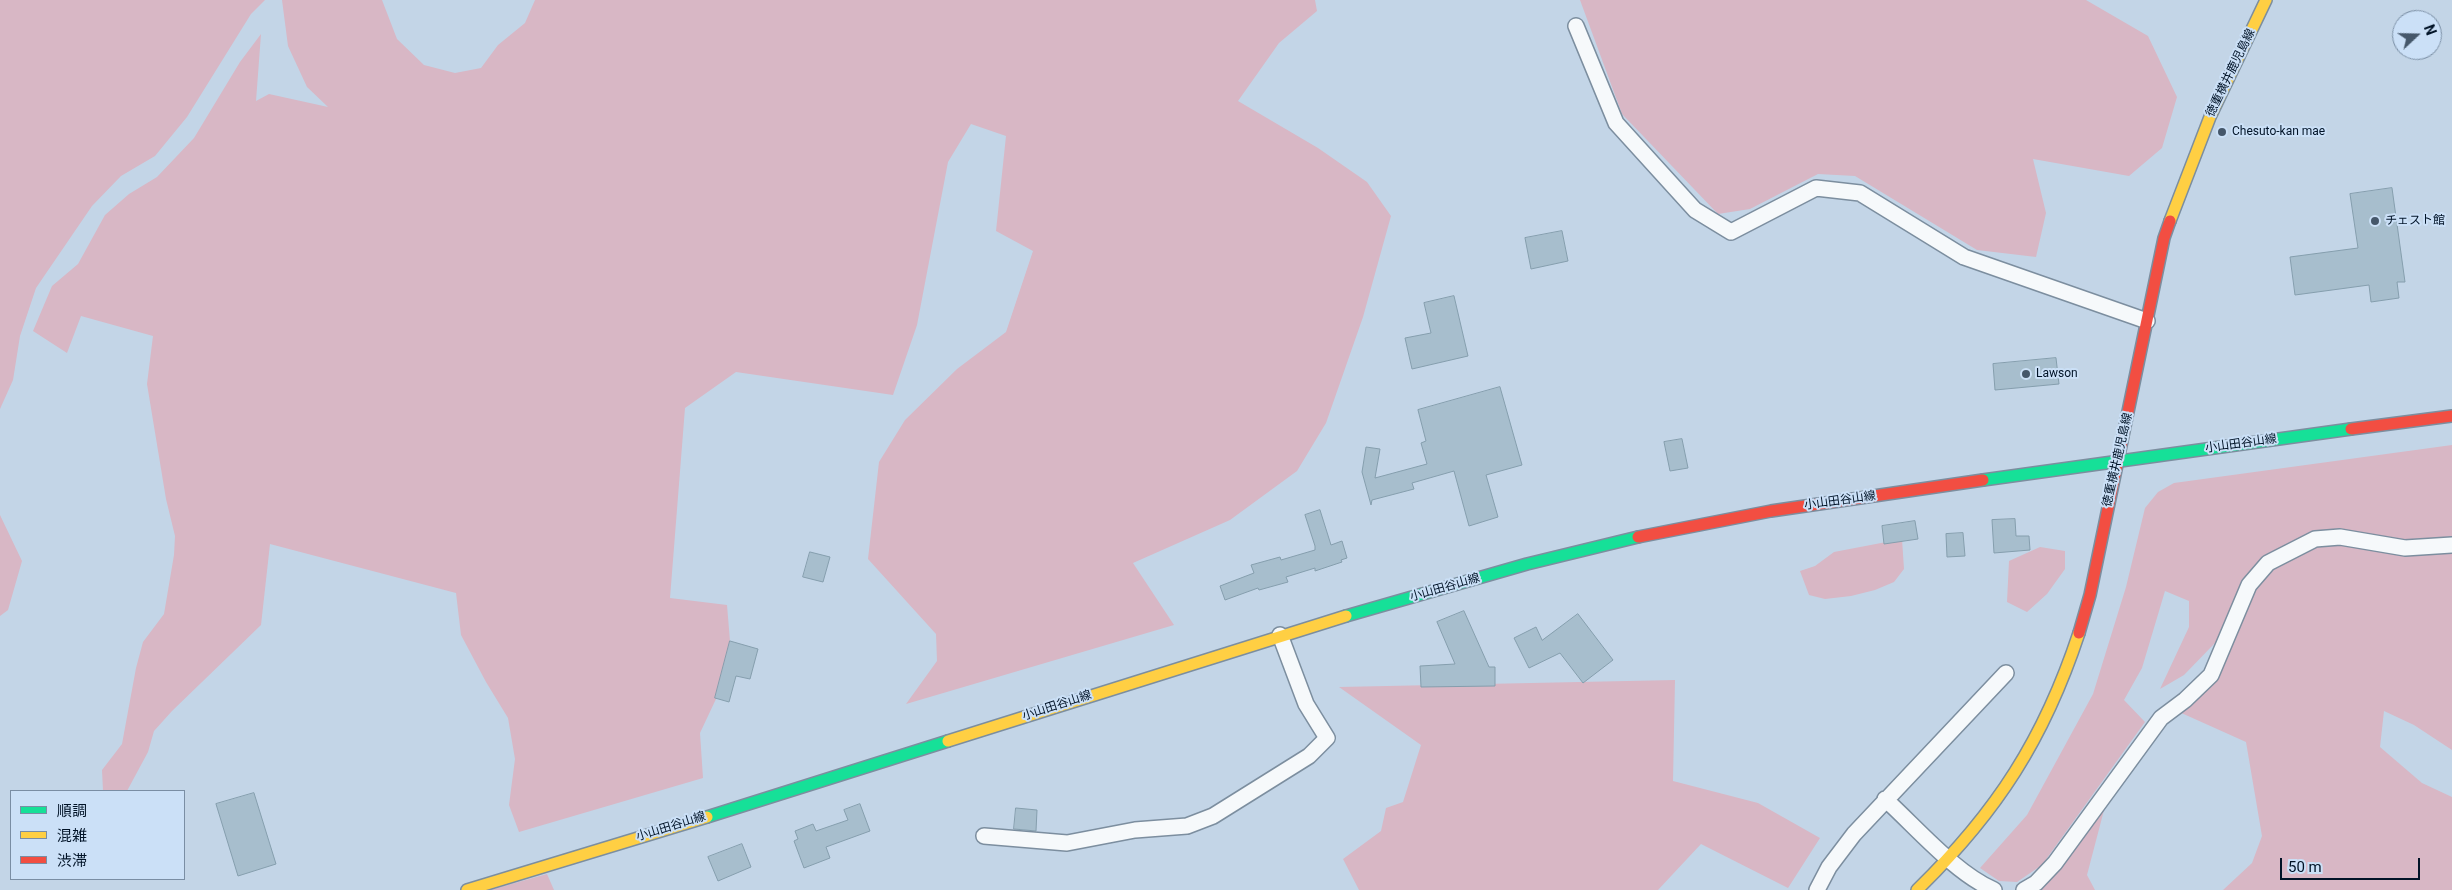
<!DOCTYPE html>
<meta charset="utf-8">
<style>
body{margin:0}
#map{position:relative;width:2452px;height:890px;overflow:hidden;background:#c3d5e7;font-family:Roboto,"Noto Sans JP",sans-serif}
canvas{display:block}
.legend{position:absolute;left:10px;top:790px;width:175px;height:90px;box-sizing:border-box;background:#cbe0f7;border:1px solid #7a8ea4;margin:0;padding:6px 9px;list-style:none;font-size:15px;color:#011327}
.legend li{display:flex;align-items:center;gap:10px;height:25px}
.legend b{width:25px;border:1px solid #7a8ea4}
.north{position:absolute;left:2392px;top:10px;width:50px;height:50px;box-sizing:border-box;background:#cbe0f7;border:1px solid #7a8ea4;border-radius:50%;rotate:69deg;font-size:14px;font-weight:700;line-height:20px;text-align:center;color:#011327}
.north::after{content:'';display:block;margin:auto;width:18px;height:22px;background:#45576a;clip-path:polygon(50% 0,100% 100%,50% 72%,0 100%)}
.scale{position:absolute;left:2280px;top:858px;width:140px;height:22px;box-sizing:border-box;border:2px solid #011327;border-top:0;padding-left:6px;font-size:15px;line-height:18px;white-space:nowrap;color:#011327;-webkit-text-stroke:4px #cbe0f7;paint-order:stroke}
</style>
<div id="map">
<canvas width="2452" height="890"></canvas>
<ul class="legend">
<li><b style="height:6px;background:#16e098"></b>順調</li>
<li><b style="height:6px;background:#ffcf43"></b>混雑</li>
<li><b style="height:6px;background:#f24e42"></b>渋滞</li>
</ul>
<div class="north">N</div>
<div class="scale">50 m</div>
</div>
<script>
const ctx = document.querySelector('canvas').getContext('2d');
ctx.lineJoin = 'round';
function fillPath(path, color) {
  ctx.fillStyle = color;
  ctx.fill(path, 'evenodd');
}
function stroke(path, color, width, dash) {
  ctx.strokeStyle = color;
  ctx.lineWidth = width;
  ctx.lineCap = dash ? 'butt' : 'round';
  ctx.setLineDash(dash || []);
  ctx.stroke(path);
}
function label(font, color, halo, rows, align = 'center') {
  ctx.font = font + ' Roboto,"Noto Sans JP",sans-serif';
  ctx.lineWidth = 4;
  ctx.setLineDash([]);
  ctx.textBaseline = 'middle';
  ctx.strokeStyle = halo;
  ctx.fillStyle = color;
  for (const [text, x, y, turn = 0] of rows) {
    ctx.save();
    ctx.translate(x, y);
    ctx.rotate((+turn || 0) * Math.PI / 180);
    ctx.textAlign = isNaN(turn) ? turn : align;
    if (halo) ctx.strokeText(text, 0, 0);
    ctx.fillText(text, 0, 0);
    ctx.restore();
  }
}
fillPath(new Path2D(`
 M0 0H265L251 14 187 117 155 156 121 176 92 206 36 288 20 336 13 380 0 409Z
 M282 0H382L397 39 424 65 455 73 481 68 498 45 525 23 535 0H1315L1317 11 1279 43 1238 101 1318 148 1367 182 1391 216 1363 317 1326 423 1297 471 1230 520 1133 563 1174 625 906 704 937 661 936 634 868 559 879 462 905 420 957 369 1006 332 1033 251 996 231 1006 136 971 124 948 162 917 325 893 395 736 372 685 408 670 598 727 605 732 665 700 733 703 778 519 832 509 805 515 759 508 718 486 682 461 635 456 593 270 544 261 625 172 711 154 731 148 752 127 791H103L102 770 122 744 136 668 143 642 164 614 174 555 175 536 166 499 147 384 153 336 81 316 67 353 33 331 52 286 78 264 105 215 129 194 157 177 194 138 240 62 261 34 256 101 269 94 328 107 307 87 288 46Z
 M1580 0H2086L2148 36 2177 97 2162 148 2129 176 2033 159 2046 213 2036 257 1977 250 1855 176 1818 174 1750 209 1718 214 1622 114Z
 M2452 445V750L2414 725 2384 711 2380 747 2422 783 2452 797V890H2223L2252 863 2262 836 2246 742 2168 707 2224 654 2215 643 2184 675 2160 689 2189 627V601L2165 591 2142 668 2124 700 2145 722 2042 865 2017 882 1999 881 1980 868 2027 815 2093 694 2126 587 2145 508 2158 492 2174 483Z
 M0 515 22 561 8 610 0 616Z
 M1902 539 1904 569 1894 582 1875 590 1851 596 1825 599 1809 595 1800 571 1815 566 1834 552Z
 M2040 547 2065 551V569L2047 594 2027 612 2007 602 2009 561Z
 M1675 680 1673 781 1758 803 1820 838 1788 888 1701 844 1658 890H1359L1343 859 1381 831 1386 808 1403 802 1421 745 1339 687Z
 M2109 791 2087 875 2095 890H2031Z
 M547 874 554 890H490Z`), '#d8b7c5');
const building = new Path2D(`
 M2392 188 2405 282H2397L2399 298 2371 302 2369 285 2295 295 2290 257 2358 248 2350 194Z
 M1562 231 1568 261 1531 269 1525 238Z
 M1454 296 1468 356 1412 369 1405 338 1431 333 1424 303Z
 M2056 358 2059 384 1995 390 1993 364Z
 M1500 387 1522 465 1486 475 1498 517 1469 526 1454 471 1412 483 1414 489 1372 500 1371 505 1362 472 1366 447 1380 449 1375 478 1427 464 1421 443 1426 441 1418 410Z
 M1682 439 1688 468 1670 471 1664 442Z
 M1320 510 1331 545 1342 541 1347 558 1341 560 1342 562 1315 571V568L1286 577 1288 582 1259 590 1258 588 1225 600 1220 586 1254 573 1251 565 1280 557 1281 560 1315 550V546L1305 515Z
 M2015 519 2016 536H2029L2030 550 1994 553 1992 520Z
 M1915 521 1918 539 1884 544 1882 526Z
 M1963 533 1965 556 1947 557 1946 534Z
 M810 552 830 557 823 582 803 577Z
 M1464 611 1489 667H1495V686L1421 687 1420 666 1455 664 1437 622Z
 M1578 614 1613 660 1583 683 1560 653 1529 668 1514 638 1536 627 1542 640Z
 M730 641 758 649 750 679 736 676 729 702 715 698Z
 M254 793 276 864 238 876 216 804Z
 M860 804 870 831 826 847 830 858 804 868 794 841 798 839 795 831 813 824 816 831 848 820 844 810Z
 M1016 808 1037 810 1036 831 1014 829Z
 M742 844 751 867 718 881 708 857Z`);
fillPath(building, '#a7becd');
stroke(building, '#859ead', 1);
const street = new Path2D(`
 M1576 26 1616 123 1695 210 1731 232 1816 188 1860 193 1964 257 2147 321
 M1885 799C1917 828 1955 873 1994 890
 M984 836 1067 843 1135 830 1187 826 1213 816 1309 756 1327 738 1306 704 1280 635
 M1817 890 1829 867 1854 834 2006 673
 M2024 890 2036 883 2055 863 2161 718 2185 700 2211 675 2249 585 2268 563 2315 539 2340 537 2405 548 2452 545`);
const fast = new Path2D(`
 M1983 480 2351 429
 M1346 616 1527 564 1638 537
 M707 817 948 741`);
const slow = new Path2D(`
 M2170 221 2210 117 2266 0
 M948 741 1346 616
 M467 890 707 817
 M1917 890C1997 812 2044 739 2079 633`);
const jam = new Path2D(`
 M2351 429 2452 416
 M1638 537 1771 511 1983 480
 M2079 633 2090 595 2164 238 2170 221`);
stroke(street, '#7c8e9f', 18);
stroke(fast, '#7c8e9f', 14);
stroke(slow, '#7c8e9f', 14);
stroke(jam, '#7c8e9f', 14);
stroke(street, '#f6f9fb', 15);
stroke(fast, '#16e098', 11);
stroke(slow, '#ffcf43', 11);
stroke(jam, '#f24e42', 11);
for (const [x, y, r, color] of [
 [2222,132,5,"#45576a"],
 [2375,221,5,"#45576a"],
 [2026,374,5,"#45576a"]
]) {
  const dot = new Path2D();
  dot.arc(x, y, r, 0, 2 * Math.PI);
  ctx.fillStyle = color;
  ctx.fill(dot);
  stroke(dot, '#cbe0f7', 2);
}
label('12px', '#011327', '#cbe0f7', [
 ["徳重横井鹿児島線",2231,73,-64],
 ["小山田谷山線",2241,444,-8],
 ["徳重横井鹿児島線",2118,460,-77],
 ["小山田谷山線",1840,501,-8],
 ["小山田谷山線",1445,588,-16],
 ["小山田谷山線",1057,706,-18],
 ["小山田谷山線",671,827,-17]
]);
label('12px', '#011327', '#cbe0f7', [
 ["Chesuto-kan mae",2232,132],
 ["チェスト館",2385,221],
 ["Lawson",2036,374]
], 'left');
</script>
